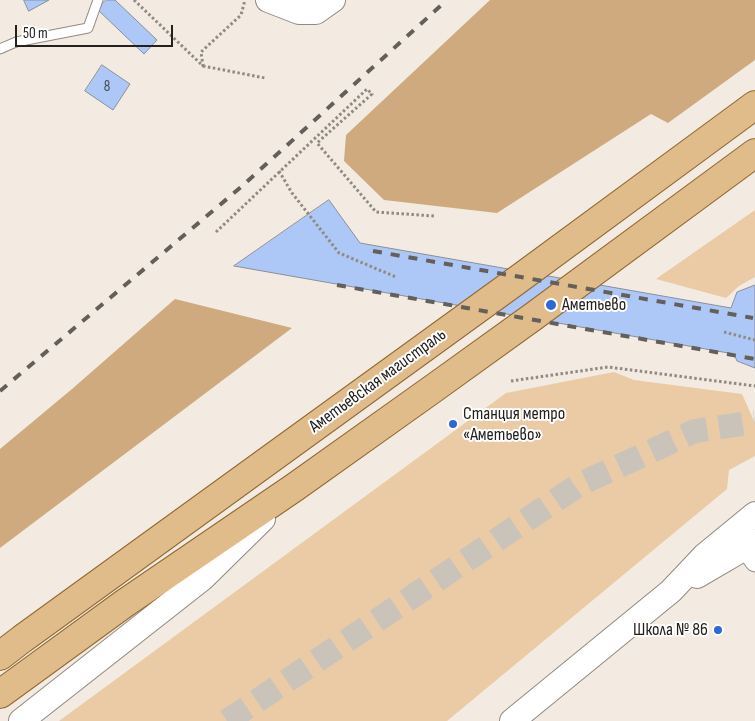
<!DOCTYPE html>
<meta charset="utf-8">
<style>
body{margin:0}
#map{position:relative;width:755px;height:721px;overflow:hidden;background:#f3ebe1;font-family:"Sofia Sans Condensed",sans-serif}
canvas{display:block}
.scale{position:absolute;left:15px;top:25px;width:158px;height:22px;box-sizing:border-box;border:2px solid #24211d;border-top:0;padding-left:6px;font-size:15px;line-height:18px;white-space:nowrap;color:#24211d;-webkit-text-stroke:4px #fff;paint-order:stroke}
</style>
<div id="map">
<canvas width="755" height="721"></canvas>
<div class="scale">50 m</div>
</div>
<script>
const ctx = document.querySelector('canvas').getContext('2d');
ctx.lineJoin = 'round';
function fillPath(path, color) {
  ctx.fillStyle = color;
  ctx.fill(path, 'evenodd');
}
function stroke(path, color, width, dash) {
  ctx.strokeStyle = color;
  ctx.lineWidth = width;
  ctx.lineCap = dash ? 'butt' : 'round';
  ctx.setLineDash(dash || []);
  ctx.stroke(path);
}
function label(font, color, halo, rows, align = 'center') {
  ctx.font = font + ' "Sofia Sans Condensed",sans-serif';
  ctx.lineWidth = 4;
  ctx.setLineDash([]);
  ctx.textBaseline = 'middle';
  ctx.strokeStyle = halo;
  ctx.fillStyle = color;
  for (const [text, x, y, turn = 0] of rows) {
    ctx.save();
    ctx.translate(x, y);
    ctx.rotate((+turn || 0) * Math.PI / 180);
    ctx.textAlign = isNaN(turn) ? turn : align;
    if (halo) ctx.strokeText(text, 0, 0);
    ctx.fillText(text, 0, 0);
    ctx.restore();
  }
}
fillPath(new Path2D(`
 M755 210V277L739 286 726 298 656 279Z
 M614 372 634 380 742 394 755 423V456L729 470 727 489 447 721H59L506 393Z`), '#eacba5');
fillPath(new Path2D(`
 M490 0H755V60L668 123 651 114 497 213 384 200 344 161 346 135Z
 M175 299 292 328 0 548V449L72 389Z`), '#ceaa7e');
const building = new Path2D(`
 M24 0H49L29 11Z
 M106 0H115L157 40 144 54 97 9Z
 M102 65 130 84 113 110 85 91Z
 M329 200 360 243 731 308 737 292 755 285V368L737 361 734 354 234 266Z`);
fillPath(building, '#adc8f7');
stroke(building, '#898f99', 1);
stroke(new Path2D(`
 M227 721 580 484 695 431 755 422`), '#cac3ba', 24, [24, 12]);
const service = new Path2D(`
 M0 49 16 42 88 28 98 0`);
const minor = new Path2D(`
 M745 548 755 562`);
const tertiary = new Path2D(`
 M268 0 299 12H316L333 0
 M697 576 755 542
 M21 721 203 578 263 519
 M512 721 671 591 705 555 755 514`);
const primary = new Path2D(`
 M0 656 22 639 516 281 755 105
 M0 694 125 603 295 487 434 388 534 316 755 153`);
stroke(service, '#918a80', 11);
stroke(minor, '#918a80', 21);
stroke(tertiary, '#918a80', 26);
stroke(primary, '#916831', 30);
stroke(new Path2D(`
 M134 0 203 66 201 52 241 15 245 0
 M203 66 265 78
 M279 171 292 193 339 253 396 277
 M216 232 367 89 372 94 317 143 376 212 434 216
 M724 332 755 340
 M511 381 608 367 755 386`), '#908a83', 3, [2.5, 2.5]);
stroke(service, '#fff', 9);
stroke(minor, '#fff', 19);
stroke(tertiary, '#fff', 24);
stroke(primary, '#e0bc8a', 28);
stroke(new Path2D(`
 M373 251 753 318
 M337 285 755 359
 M0 391 241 187 447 0`), '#645f5a', 4, [9, 9]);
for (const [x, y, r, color] of [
 [551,305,6,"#2b69d7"],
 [453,424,5,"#2b69d7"],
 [718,630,5,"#2b69d7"]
]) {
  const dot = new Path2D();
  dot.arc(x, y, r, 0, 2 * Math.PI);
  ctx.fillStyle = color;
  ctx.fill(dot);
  stroke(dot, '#fff', 2);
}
label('15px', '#464b54', null, [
 ["8",107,87]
]);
label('18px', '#24211d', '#fff', [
 ["Аметьево",562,305],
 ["Станция метро",463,414],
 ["«Аметьево»",463,435],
 ["Школа № 86",708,630,"right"]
], 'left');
label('18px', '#24211d', '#fff', [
 ["Аметьевская магистраль",378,381,-36]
]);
</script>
